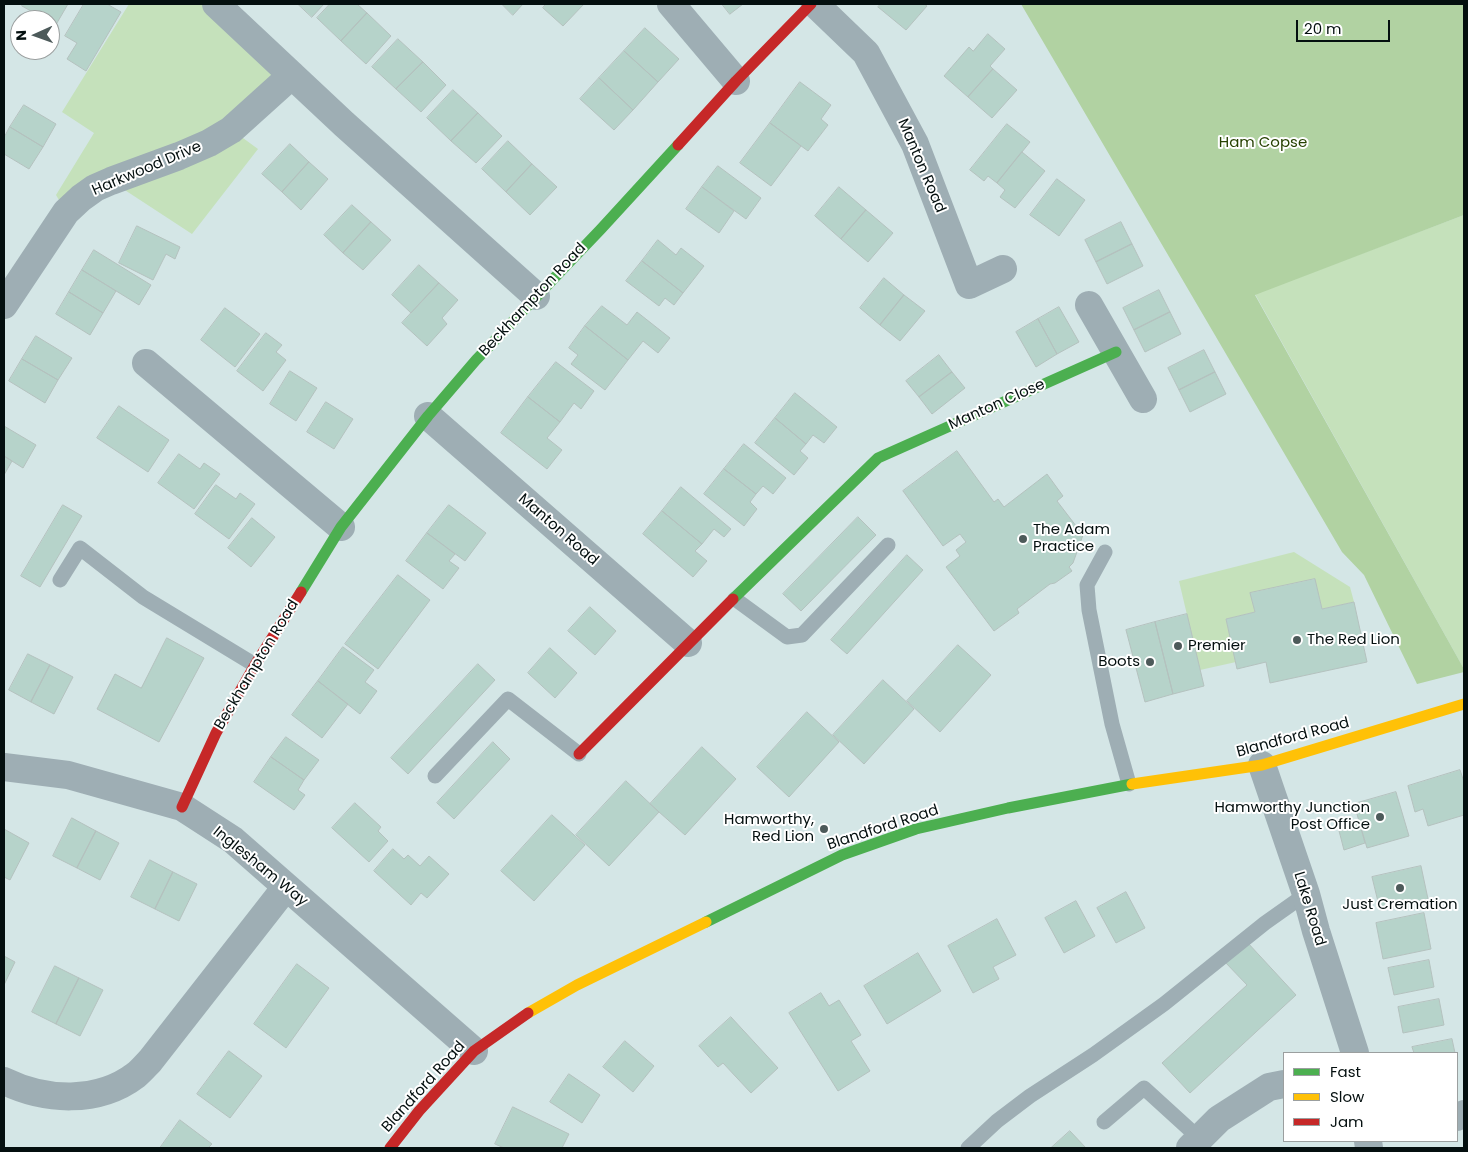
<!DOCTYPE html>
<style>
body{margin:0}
#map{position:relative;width:1468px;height:1152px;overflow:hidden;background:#d4e6e6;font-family:Poppins,sans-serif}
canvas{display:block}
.frame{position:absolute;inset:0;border:5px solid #040f0f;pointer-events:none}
.legend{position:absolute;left:1283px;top:1052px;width:175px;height:90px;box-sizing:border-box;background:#fff;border:1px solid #9b9f9f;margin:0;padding:6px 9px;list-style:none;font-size:15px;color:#040f0f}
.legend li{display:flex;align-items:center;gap:10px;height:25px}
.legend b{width:25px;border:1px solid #9b9f9f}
.north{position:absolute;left:10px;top:10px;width:50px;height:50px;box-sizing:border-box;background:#fff;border:1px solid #9b9f9f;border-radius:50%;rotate:268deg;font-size:14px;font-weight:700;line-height:20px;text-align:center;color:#040f0f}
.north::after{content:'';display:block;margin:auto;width:18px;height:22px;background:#4d5a5a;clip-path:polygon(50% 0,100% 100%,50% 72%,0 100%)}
.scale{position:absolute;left:1296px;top:20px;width:94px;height:22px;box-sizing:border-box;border:2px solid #040f0f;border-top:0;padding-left:6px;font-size:15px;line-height:18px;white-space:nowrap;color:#040f0f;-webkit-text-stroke:4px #fff;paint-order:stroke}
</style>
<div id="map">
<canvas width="1468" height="1152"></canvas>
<div class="frame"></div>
<ul class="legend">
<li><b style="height:6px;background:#4caf50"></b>Fast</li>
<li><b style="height:6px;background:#ffc107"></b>Slow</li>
<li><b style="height:6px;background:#c62828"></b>Jam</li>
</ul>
<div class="north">N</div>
<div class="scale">20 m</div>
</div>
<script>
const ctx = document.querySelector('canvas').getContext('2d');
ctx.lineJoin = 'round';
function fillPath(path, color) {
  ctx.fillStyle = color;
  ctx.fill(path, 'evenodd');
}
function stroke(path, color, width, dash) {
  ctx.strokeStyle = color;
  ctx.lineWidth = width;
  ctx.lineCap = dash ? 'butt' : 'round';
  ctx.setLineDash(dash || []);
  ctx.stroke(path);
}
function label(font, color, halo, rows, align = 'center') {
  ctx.font = font + ' Poppins,sans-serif';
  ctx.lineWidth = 4;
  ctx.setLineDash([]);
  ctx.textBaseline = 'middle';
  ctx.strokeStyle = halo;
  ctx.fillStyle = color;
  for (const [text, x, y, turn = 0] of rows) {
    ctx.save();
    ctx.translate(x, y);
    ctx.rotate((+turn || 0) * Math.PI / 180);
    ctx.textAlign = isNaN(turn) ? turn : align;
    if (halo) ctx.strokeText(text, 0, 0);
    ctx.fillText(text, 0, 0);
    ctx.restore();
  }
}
fillPath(new Path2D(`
 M129 4H230L292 75 232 130 258 149 192 234 111 181 66 212 56 195 94 133 62 112Z
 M1464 215V669L1255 294Z
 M1294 552 1350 587 1354 602 1322 609 1314 579 1251 593 1255 612 1226 619 1236 662 1200 670 1179 581Z`), '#c5e1bb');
fillPath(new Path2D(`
 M1021 4H1464V215L1255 295 1464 669V672L1417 684 1364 575 1342 552Z`), '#b1d2a2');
const building = new Path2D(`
 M23 4H68L50 35V20H35L38 15 22 6Z
 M84 4H107L121 12 86 71 67 59 77 43 65 36Z
 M298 4H324L312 17Z
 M330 4H357L367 13 341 41 317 18Z
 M502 4H523L513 15Z
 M546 4H584L563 26 543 8Z
 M722 4H743L730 14Z
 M881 4H924L927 6 906 30 878 7Z
 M367 13 391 36 366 64 341 41Z
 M645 28 679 59 658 82 624 51Z
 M988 34 1005 49 990 66 993 69 968 97 944 76 969 47 973 51Z
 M398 39 423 62 396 89 372 67Z
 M624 51 658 82 633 110 599 78Z
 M423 62 446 85 421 112 396 89Z
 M993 69 1017 90 992 118 968 97Z
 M599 78 633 110 614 130 580 99Z
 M800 82 831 105 821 119 828 125 808 151 770 123Z
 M453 90 478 113 451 141 427 118Z
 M24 105 56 124 43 147 10 127Z
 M478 113 502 136 476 163 451 141Z
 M770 123 801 146 771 186 740 163Z
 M1007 124 1030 142 997 183 988 176 984 181 970 170Z
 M10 127 43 147 29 169 4 154V138Z
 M508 141 532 164 506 192 482 169Z
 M290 144 309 162 282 192 262 174Z
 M1022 152 1045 171 1015 208 1000 197 1005 190 997 183Z
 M309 162 328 179 301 210 282 192Z
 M532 164 557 187 530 215 506 192Z
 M718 166 761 198 746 219 702 187Z
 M1057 179 1085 200 1059 236 1030 215Z
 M702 187 734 211 719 233 686 209Z
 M839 187 866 210 841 239 815 216Z
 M352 205 371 222 343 253 324 235Z
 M866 210 893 233 868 262 841 239Z
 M371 222 391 240 363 270 343 253Z
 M1121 222 1132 244 1096 262 1085 240Z
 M137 226 180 247 175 259 166 254 153 280 119 263Z
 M658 240 676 255 681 248 704 266 683 293 642 261Z
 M1132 244 1143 266 1107 284 1096 262Z
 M94 250 151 285 139 305 82 270Z
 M642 261 683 293 674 305 665 298 659 306 626 281Z
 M419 265 439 283 411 313 392 295Z
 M82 270 116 291 103 313 69 292Z
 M884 278 904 295 880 325 860 308Z
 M439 283 458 300 442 318 447 324 427 346 402 323Z
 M1159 290 1170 312 1134 330 1123 308Z
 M69 292 103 313 90 335 56 314Z
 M904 295 925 311 900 341 880 325Z
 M602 306 627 325 637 312 670 338 658 353 643 341 628 360 585 326Z
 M1059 307 1079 342 1057 354 1038 319Z
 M225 308 260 334 235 367 201 340Z
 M1170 312 1181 334 1145 352 1134 330Z
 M1038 319 1057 354 1036 367 1016 332Z
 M585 326 628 360 605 390 571 364 578 355 569 348Z
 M266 333 282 345 276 352 286 360 263 391 237 371Z
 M36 336 72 358 58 380 22 359Z
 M1204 350 1215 372 1179 390 1168 368Z
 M939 355 952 372 919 397 906 381Z
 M22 359 58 380 45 403 9 381Z
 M556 362 594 391 581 409 574 403 560 422 528 397Z
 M290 371 317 388 296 421 270 404Z
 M952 372 965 388 932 414 919 397Z
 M1215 372 1226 394 1190 412 1179 390Z
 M795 393 837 427 824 443 813 435 806 444 775 418Z
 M528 397 560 422 547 438 562 450 547 469 501 433Z
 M326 402 353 419 334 449 307 432Z
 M119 406 169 440 148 472 97 438Z
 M775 418 806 444 800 451 808 458 794 475 755 443Z
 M4 426 36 445 23 468 4 456Z
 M744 444 786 478 773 494 763 486 756 494 724 469Z
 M957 451 994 502 998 499 1004 507 1047 474 1063 496 1057 501 1083 535 1073 563 1069 567 1072 571 1055 583 1050 584 1017 609 1019 613 994 631 946 567 960 556 956 550 966 542 960 534 943 546 903 491Z
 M179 454 200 469 204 463 220 474 194 509 158 483Z
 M4 456 12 461 4 475Z
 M724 469 756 494 750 502 757 509 744 526 704 494Z
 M216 485 236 499 240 493 255 504 229 539 195 514Z
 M681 487 731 529 724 537 714 529 702 544 662 511Z
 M63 505 82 516 40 587 21 576Z
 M449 505 486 533 465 561 427 533Z
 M662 511 702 544 695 551 707 561 693 577 643 534Z
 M858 517 876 535 801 611 783 594Z
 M252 518 275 537 251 567 228 548Z
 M427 533 455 554 449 561 459 568 443 589 406 561Z
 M907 555 923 570 847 654 831 640Z
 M398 575 430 600 378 669 345 644Z
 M1315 579 1322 609 1354 602 1367 662 1270 683 1266 662 1237 669 1226 619 1255 612 1250 593Z
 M590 607 616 631 595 655 568 631Z
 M1187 614 1204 686 1173 694 1155 622Z
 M1155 622 1173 694 1145 702 1126 630Z
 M167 638 204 658 159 742 97 709 115 674 141 688Z
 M958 645 991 675 940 732 907 701Z
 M343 647 374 670 365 682 377 691 360 714 318 681Z
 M550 648 577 673 555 698 528 673Z
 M28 654 50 665 31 702 9 690Z
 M478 664 495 680 408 774 391 758Z
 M50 665 73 677 54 714 31 702Z
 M883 680 914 709 864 764 833 735Z
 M318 681 348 704 322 738 292 715Z
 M807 712 839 742 789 797 757 767Z
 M286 737 319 760 304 780 271 757Z
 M493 742 510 759 454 819 437 803Z
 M702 747 736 779 685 835 650 804Z
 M271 757 304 780 298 790 305 795 294 810 254 782Z
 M1460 770 1464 782V815L1428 826 1423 809 1415 812 1408 786Z
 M626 781 659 812 609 866 576 835Z
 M1396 792 1409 836 1367 848 1354 804Z
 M355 803 381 827 378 831 388 841 369 862 332 828Z
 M552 815 585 845 534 901 501 871Z
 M72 818 96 831 77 868 53 856Z
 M1359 821 1365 843 1344 850 1338 827Z
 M4 829 29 843 10 880 4 877Z
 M96 831 119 843 100 880 77 868Z
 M393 849 404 859 408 855 420 866 429 856 449 874 427 898 421 893 411 905 374 871Z
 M150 860 173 872 155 909 131 897Z
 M1421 866 1428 899 1380 910 1372 877Z
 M173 872 197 884 179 921 155 909Z
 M1126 892 1145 928 1116 943 1097 908Z
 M1076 901 1095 936 1064 953 1045 918Z
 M1424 913 1431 949 1383 959 1376 923Z
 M997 919 1016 955 993 967 999 979 973 993 948 946Z
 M1247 942 1296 995 1190 1093 1162 1063 1247 985 1225 962Z
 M918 953 941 991 887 1024 864 986Z
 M4 956 15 962 4 985Z
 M1429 960 1434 987 1394 995 1388 968Z
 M297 964 329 988 286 1048 254 1024Z
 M55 966 79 978 56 1024 32 1012Z
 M79 978 103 990 80 1036 56 1024Z
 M821 993 829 1006 839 1000 861 1035 851 1041 870 1071 838 1091 789 1013Z
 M1439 999 1444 1025 1403 1033 1398 1007Z
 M731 1017 778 1068 751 1093 723 1063 718 1067 699 1046Z
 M1452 1039 1455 1053H1414L1412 1047Z
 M625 1041 654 1066 633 1092 603 1067Z
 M229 1051 262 1076 230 1118 197 1094Z
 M569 1074 600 1095 582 1123 550 1102Z
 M513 1107 569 1134 562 1148H504L495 1144Z
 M180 1120 212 1144 208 1148H160Z
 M1070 1131 1086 1148H1051Z`);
fillPath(building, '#b6d3ca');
stroke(building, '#b4c1be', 1);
stroke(new Path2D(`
 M1105 552 1087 585 1089 610 1112 724 1129 784
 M60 580 80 548 143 597 255 665
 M735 599 787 637 802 635 888 545
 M435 776 508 699 579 754
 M1104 1122 1144 1088 1200 1139
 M968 1148 997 1121 1030 1096 1093 1055 1164 1004 1265 923 1306 894`), '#9eaeb4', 15);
stroke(new Path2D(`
 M216 4 344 124 536 296
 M671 4 736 81
 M815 4 866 53 915 144 969 285 1003 269
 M4 305 66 212 81 198 95 188 111 181 179 156 209 143 231 130 292 75
 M1089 305 1143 399
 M146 363 341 527
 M428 416 688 643
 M1262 765 1306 894 1316 931 1355 1053
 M4 767 68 775 182 807 233 840 474 1051
 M4 1081C45 1101 98 1104 136 1075 141 1071 146 1065 150 1061L286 887
 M1457 1117 1464 1114
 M1368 1141 1369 1148
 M1190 1148 1219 1119 1269 1087 1284 1084`), '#9eaeb4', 28);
stroke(new Path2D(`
 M301 592 341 527 428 416 476 360 601 229 678 145
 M733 599 878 458 1116 352
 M706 922 842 855 916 829 1008 808 1132 784`), '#4caf50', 11);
stroke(new Path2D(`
 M1132 784 1262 765 1464 704
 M528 1013 577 985 706 922`), '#ffc107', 11);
stroke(new Path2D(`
 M678 145 736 81 811 4
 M579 754 733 599
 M182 807 216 733 255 665 301 592
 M390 1148 419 1111 474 1051 528 1013`), '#c62828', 11);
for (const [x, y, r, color] of [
 [1023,539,5,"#4d5a5a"],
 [1297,640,5,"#4d5a5a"],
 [1178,646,5,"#4d5a5a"],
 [1150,662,5,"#4d5a5a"],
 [1380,817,5,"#4d5a5a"],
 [824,829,5,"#4d5a5a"],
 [1400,888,5,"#4d5a5a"]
]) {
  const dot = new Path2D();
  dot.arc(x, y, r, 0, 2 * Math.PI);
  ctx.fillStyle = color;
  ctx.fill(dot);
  stroke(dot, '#fff', 2);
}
label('15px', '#274202', '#fff', [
 ["Ham Copse",1263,143]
]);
label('15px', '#040f0f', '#fff', [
 ["Manton Road",921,166,67],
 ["Harkwood Drive",147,169,-23],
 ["Beckhampton Road",533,300,-47],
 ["Manton Close",997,405,-24],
 ["Manton Road",558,530,41],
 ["Beckhampton Road",257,665,-59],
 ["Blandford Road",1293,738,-15],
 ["Blandford Road",883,828,-18],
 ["Inglesham Way",260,867,39],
 ["Lake Road",1309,909,73],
 ["Blandford Road",424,1087,-48]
]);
label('15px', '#040f0f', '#fff', [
 ["The Adam",1033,530],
 ["Practice",1033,547],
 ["The Red Lion",1307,640],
 ["Premier",1188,646],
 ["Boots",1140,662,"right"],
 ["Hamworthy Junction",1370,808,"right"],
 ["Post Office",1370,825,"right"],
 ["Hamworthy,",814,820,"right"],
 ["Red Lion",814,837,"right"],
 ["Just Cremation",1400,905,"center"]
], 'left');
</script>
